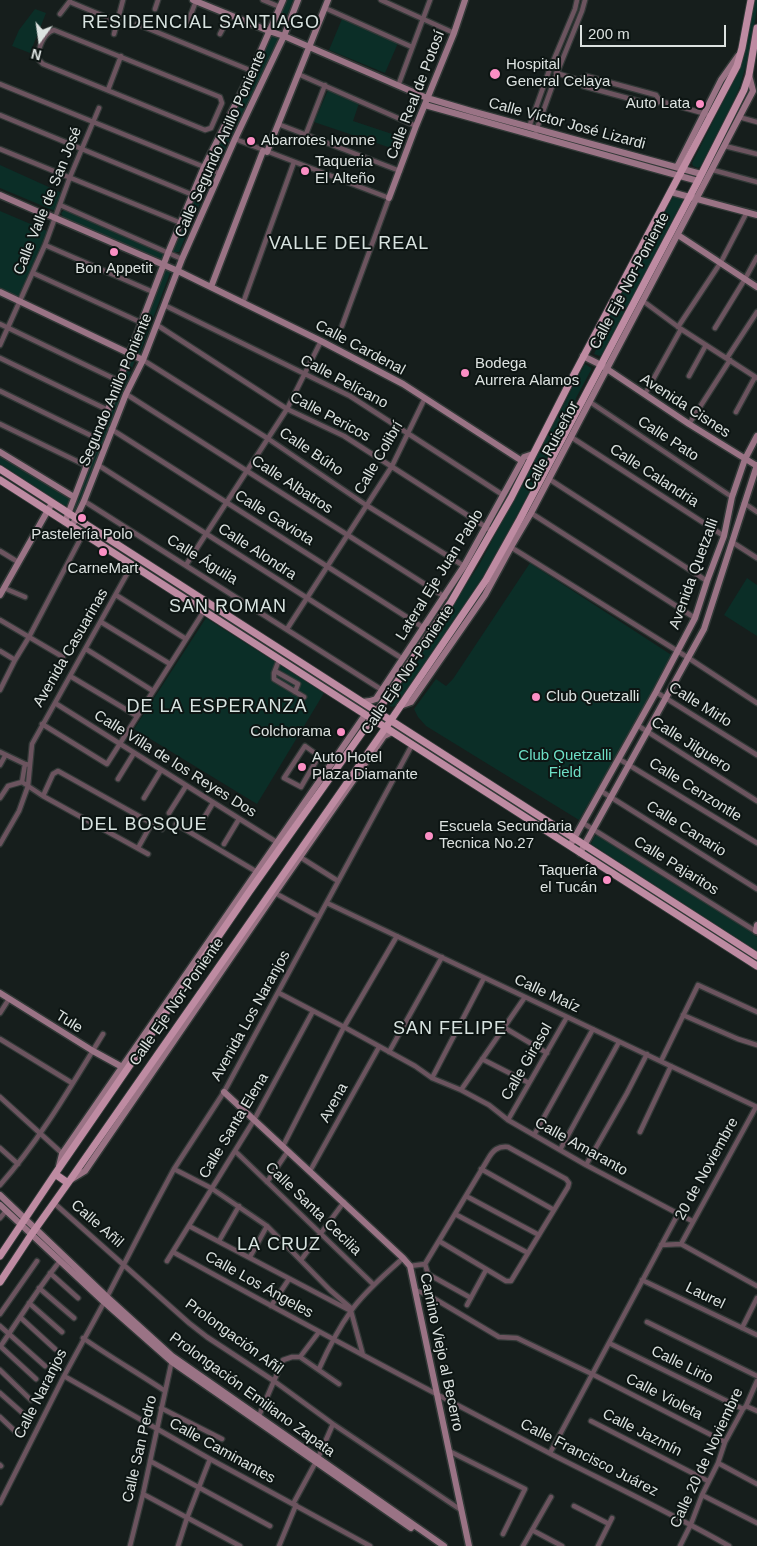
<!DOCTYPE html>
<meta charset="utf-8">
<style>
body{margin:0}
#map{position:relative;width:757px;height:1546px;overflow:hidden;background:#161e1c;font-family:Helvetica,sans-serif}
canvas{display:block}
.north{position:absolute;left:15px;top:15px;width:50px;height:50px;-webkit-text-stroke:4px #0d1513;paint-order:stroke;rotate:194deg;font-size:14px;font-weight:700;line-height:20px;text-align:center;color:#dce2e0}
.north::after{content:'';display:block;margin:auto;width:18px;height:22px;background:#dce2e0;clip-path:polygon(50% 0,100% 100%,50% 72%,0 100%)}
.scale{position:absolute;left:580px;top:25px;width:146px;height:22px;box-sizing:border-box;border:2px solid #dce2e0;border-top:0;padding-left:6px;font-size:15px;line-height:18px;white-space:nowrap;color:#dce2e0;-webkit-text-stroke:4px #0d1513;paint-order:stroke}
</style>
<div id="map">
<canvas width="757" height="1546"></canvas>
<div class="north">N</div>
<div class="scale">200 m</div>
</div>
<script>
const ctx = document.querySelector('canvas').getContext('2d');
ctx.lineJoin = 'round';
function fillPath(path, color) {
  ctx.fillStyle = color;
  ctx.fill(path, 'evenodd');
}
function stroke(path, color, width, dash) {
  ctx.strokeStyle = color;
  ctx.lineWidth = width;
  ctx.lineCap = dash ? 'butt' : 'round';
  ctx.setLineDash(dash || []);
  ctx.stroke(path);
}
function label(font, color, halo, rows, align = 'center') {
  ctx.font = font + ' Helvetica,sans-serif';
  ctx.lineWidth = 4;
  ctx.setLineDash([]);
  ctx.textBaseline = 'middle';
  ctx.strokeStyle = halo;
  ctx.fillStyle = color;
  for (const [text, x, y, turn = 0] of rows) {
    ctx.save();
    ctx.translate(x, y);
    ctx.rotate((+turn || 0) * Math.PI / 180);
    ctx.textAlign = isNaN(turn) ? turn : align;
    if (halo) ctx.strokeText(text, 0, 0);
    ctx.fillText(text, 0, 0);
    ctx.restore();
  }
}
fillPath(new Path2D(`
 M286 0H293L281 29 280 31 277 30 276 26Z
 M754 0H757V8L750 51 740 86 722 129 702 165 698 168 693 166 692 163 740 68Z
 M35 9 46 13 30 53 12 46 19 30Z
 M342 19 398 43 385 73 329 50Z
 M272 36 277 38V42L217 166 214 169 211 168 209 165Z
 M328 90 359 103 353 121 395 135 391 148 314 122Z
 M0 165 62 193 55 211 0 188Z
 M208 171 210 172 212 175 179 252H174L173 250 206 173Z
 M674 195 685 198 602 355 600 356 594 354 607 326 608 320Z
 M64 210 163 254 164 257 163 262 64 219 61 213Z
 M0 211 47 231 19 298 0 289Z
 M165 269 170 271V273L140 353 136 354 134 350Z
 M131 357 135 360 134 363 82 505 76 514 72 511Z
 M585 364 591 368V370L576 398 574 407 515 520 471 599 395 706 392 707 389 705 391 701 420 658 426 645 479 565Z
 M0 455 69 499 70 501 68 505 64 506 0 464Z
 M530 563 673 656 579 820 426 726 418 717 414 709 436 679 446 686 453 679Z
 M747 578 757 585V636L724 615Z
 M206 618 324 693 257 804 134 729Z
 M600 835 741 924 757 937V952L591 844 595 836Z`), '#0b2e27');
stroke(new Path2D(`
 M311 769 319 774`), '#343b39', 4.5, [4.5, 2]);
const street = new Path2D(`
 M263 0 280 7
 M381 0 454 33
 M70 2 118 22
 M325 8 412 47
 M155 9 158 0
 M60 14 70 1
 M188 22 196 1
 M137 24 252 71
 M54 30 220 97 222 103 211 128 205 130 43 64 38 59C38 49 43 33 54 30Z
 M114 34 123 0
 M220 34 230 15
 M556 73 579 80 583 86 653 105 660 101
 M298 74 416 126
 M579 80 586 76 656 95 660 101 706 114
 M0 84 219 173
 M398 86 430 0
 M108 90 121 56
 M0 115 193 195
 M739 117 757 122
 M278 124 400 171
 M529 127 549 71 575 9 577 0
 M536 131 557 73 582 11 585 0
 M306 134 325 85
 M235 139 389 198 342 326
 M725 146 757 154
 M0 149 181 223
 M713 170 757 182
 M60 205 182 259
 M45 245 153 292
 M33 273 140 322
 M643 301 681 329 757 378
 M243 303 294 162
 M164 305 350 396 503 495
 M0 324 119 381
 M157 325 287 409 344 436 492 531
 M678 327 721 262 747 212
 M715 328 745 279 757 257
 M0 345 45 245 70 177 99 108
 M0 358 108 410
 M727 358 757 312
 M143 360 267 438 366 505 464 566
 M689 376 706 345
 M0 391 98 439
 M126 394 445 597
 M645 394 681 329
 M590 402 732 497
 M736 412 755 377
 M0 424 87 466
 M689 424 730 360
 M111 429 424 628
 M571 437 724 536
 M98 465 403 659
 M549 479 707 581
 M84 501 382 690
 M744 503 757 512
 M531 513 695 618
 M732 542 757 558
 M509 546 687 657 757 703
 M0 551 18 562
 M186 565 287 409 321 341
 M4 588 25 597
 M116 595 186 639
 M0 620 63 657
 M101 622 170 664
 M287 629 392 466 425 398
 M86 649 153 691
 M0 651 15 660
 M279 660 274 673V679L304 697
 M275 671 298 684 295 692
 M70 676 137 716
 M0 690 15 660 29 637 83 534
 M656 692 757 755
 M55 703 278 843
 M42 724 107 764 204 611
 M637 725 757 801
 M305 746 319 756 301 787 284 778Z
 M0 752 25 764 30 765
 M619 759 757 843
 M0 765 5 756
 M118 779 134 753
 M22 782 25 764
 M601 791 757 889
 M43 796 53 774 58 771 162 829
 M0 798 8 786 22 782 43 796 148 854
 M144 798 161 770
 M169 813 186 786
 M583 823 757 932
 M176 824 257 872
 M198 828 213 803
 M0 844 19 811 28 786 32 744 132 565
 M224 844 239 819
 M138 848 152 823
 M300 857 338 881
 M275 893 319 917
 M327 903 757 1107
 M279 993 344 1027 415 1066 432 1078 461 1090 489 1105 508 1120 586 1165 692 1221
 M0 1013 9 999
 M683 1015 738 1039 757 1045
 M505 1028 547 1053
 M0 1039 72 1083
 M389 1052 442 957
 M482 1059 529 1083
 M661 1061 698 985 757 1012
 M432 1078 484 978
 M461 1090 525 997
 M0 1097 64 1155
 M508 1120 567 1017
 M640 1132 671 1066
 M534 1135 593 1029
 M283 1146 344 1027 397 936
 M0 1148 18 1164
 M560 1150 619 1042
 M235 1151 374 1285
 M586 1165 627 1093 647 1054
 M174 1169 211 1188 267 1226 330 1290 352 1309
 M481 1169 554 1210
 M310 1171 379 1047
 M267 1182 288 1151
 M0 1185C40 1140 71 1086 103 1034
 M466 1196 539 1235
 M54 1203 189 1323 207 1337 274 1381 333 1424 461 1510
 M455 1214 528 1253
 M0 1218 6 1211
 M189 1226 351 1311 363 1355
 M219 1241 239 1206
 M681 1244 756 1107
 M681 1244 757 1286
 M661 1245 681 1244
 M173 1252C298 1321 424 1388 551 1454 610 1484 671 1513 729 1546
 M250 1257 267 1226
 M301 1260 344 1202
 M167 1261 254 1120 313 1011
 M425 1264 428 1274 471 1298
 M410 1266 425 1264 488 1159C493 1150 498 1146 508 1147L566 1179 569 1183 568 1187 511 1281H506L439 1241
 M50 1273 78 1298
 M642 1280 757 1335
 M39 1288 74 1318
 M415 1290 430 1296 499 1337 517 1338 592 1374 725 1442
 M29 1303 62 1332
 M467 1305 486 1270
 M271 1306 289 1279
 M0 1314 37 1261
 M21 1318 55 1349
 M647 1322 757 1376
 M0 1326 45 1366
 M742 1328 757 1298
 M83 1338C110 1357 138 1373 165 1391
 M609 1343 743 1409
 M0 1346 36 1379
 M0 1347C20 1318 38 1288 60 1261
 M300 1357 319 1332
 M319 1369C328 1349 338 1329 351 1311 365 1291 386 1274 403 1258
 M0 1370 31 1400
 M64 1376 210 1459 370 1546
 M0 1393 26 1416
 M746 1406 757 1411
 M161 1408 222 1439
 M0 1417 17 1433
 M258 1418 283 1360 292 1357H300L339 1384
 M591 1421 708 1481
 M449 1451 525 1489 503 1534
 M550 1453 678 1214
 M150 1461 270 1526
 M718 1463 757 1484
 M0 1465 1 1466
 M143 1494 240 1546
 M702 1495 757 1523
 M0 1503 64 1376 107 1297 152 1210 174 1169 224 1092 412 745
 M293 1504 318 1458 333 1424
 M574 1506 609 1524
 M532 1530 562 1546
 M130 1546 143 1494 172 1360
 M178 1546 187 1518 210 1459
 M279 1546 296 1505
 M523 1546 551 1497
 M598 1546 612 1518
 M680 1546 691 1524 702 1495 718 1463 725 1442 743 1409 746 1406 757 1381`);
const secondary = new Path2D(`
 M193 0 269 31 284 36 427 98 471 111 701 174
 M425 105 698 181
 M267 152 328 0
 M677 167 721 80 738 56
 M671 192 757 215
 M0 195 41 213 46 214 178 271 321 341 403 384 522 461
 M389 198 416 126 454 33 465 0
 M678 235 757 287
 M211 287 263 151
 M0 292 143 360
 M583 356 601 365 689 424 757 466
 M0 452 74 497
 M65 522 168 253 204 167 252 71 283 0
 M74 522 84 501 126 394 143 360 182 259 235 139 284 36 298 0
 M0 595 52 503
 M362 702 370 701 376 699 464 566 522 461 524 457 533 454
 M400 706 411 702 485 595 511 547 531 513 753 91 749 75
 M572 842 656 692 695 618 707 581 724 536 732 497 745 459 757 436
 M580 853 704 629 757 465
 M756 931 757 925
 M0 993 93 1051 124 1068
 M224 1092 403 1258 410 1266 469 1546
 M59 1166 62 1154 365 715
 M72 1179 85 1171 275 893 384 736 392 732
 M0 1195 107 1297 172 1356 444 1546
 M0 1205 104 1302 172 1362 411 1528`);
const primary = new Path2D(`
 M0 469 757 956
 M0 480 757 966
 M55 1174 68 1183
 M0 1256 55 1174 249 892 383 703 451 602 511 498 570 382 737 66 742 48 751 0
 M0 1282 31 1235 68 1183 391 720 486 580 520 519 698 181 744 90 749 75 757 28`);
stroke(street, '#323937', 7);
stroke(secondary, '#323937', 9);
stroke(primary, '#323937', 9);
stroke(street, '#6c545f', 4.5);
stroke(secondary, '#9a7385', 6);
stroke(primary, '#be8ba2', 7);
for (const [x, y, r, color] of [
 [495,74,6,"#fb8fc4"],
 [700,104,5,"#fb8fc4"],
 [251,141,5,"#fb8fc4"],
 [305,171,5,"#fb8fc4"],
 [114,252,5,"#fb8fc4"],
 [465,373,5,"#fb8fc4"],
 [82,518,5,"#fb8fc4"],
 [103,552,5,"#fb8fc4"],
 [536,697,5,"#fb8fc4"],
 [341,732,5,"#fb8fc4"],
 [302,767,5,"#fb8fc4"],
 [429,836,5,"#fb8fc4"],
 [607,880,5,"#fb8fc4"]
]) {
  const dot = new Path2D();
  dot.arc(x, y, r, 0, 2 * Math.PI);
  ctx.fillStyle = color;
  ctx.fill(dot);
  stroke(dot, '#0d1513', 2);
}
label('15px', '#dce2e0', '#0d1513', [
 ["Hospital",506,65],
 ["General Celaya",506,82],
 ["Auto Lata",690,104,"right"],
 ["Abarrotes Ivonne",261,141],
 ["Taqueria",315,162],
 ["El Alteño",315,179],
 ["Bon Appetit",114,269,"center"],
 ["Bodega",475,364],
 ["Aurrera Alamos",475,381],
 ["Pastelería Polo",82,535,"center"],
 ["CarneMart",103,569,"center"],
 ["Club Quetzalli",546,697],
 ["Colchorama",331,732,"right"],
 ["Auto Hotel",312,758],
 ["Plaza Diamante",312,775],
 ["Escuela Secundaria",439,827],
 ["Tecnica No.27",439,844],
 ["Taquería",597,871,"right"],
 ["el Tucán",597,888,"right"]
], 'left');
label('15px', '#dce2e0', '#0d1513', [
 ["Calle Real de Potosí",416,95,-69],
 ["Calle Víctor José Lizardi",567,124,15],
 ["Calle Segundo Anillo Poniente",221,144,-66],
 ["Calle Valle de San José",48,201,-68],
 ["Calle Eje Nor-Poniente",630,281,-62],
 ["Calle Cardenal",360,348,28],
 ["Calle Pelícano",344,382,28],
 ["Segundo Anillo Poniente",116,390,-67],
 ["Avenida Cisnes",685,406,33],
 ["Calle Pericos",330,417,28],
 ["Calle Pato",668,439,33],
 ["Calle Ruiseñor",552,446,-62],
 ["Calle Búho",311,452,34],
 ["Calle Colibrí",379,458,-60],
 ["Calle Calandria",654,476,33],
 ["Calle Albatros",292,485,33],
 ["Calle Gaviota",274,518,32],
 ["Calle Alondra",257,552,33],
 ["Calle Águila",202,560,32],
 ["Avenida Quetzalli",694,574,-70],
 ["Lateral Eje Juan Pablo",440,575,-58],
 ["Avenida Casuarinas",71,648,-60],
 ["Calle Eje Nor-Poniente",408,670,-56],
 ["Calle Mirlo",700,705,32],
 ["Calle Jilguero",691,745,32],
 ["Calle Villa de los Reyes Dos",175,764,32],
 ["Calle Cenzontle",695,790,32],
 ["Calle Canario",686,829,32],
 ["Calle Pajaritos",676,866,32],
 ["Calle Maíz",547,994,25],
 ["Calle Eje Nor-Poniente",177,1002,-55],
 ["Avenida Los Naranjos",251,1016,-61],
 ["Tule",69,1022,32],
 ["Calle Girasol",527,1062,-60],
 ["Avena",334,1103,-61],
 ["Calle Santa Elena",234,1126,-59],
 ["Calle Amaranto",581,1147,29],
 ["20 de Noviembre",707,1169,-61],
 ["Calle Santa Cecilia",313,1209,44],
 ["Calle Añil",97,1224,41],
 ["Calle Los Ángeles",259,1285,29],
 ["Laurel",705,1296,26],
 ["Prolongación Añil",234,1337,36],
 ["Camino Viejo al Becerro",441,1352,78],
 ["Calle Lirio",682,1365,26],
 ["Calle Naranjos",41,1394,-63],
 ["Prolongación Emiliano Zapata",252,1395,36],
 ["Calle Violeta",664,1397,27],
 ["Calle Jazmín",642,1433,27],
 ["Calle San Pedro",140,1449,-77],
 ["Calle Caminantes",222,1451,29],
 ["Calle Francisco Juárez",589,1458,27],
 ["Calle 20 de Noviembre",707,1458,-65]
]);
label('15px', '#6ddec5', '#0d1513', [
 ["Club Quetzalli",565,756],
 ["Field",565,773]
]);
ctx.letterSpacing = '1px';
label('18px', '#d8e3e0', '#0d1513', [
 ["RESIDENCIAL SANTIAGO",201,23],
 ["VALLE DEL REAL",349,244],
 ["SAN ROMAN",228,607],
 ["DE LA ESPERANZA",217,707],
 ["DEL BOSQUE",144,825],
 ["SAN FELIPE",450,1029],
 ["LA CRUZ",279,1245]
]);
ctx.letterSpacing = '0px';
</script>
